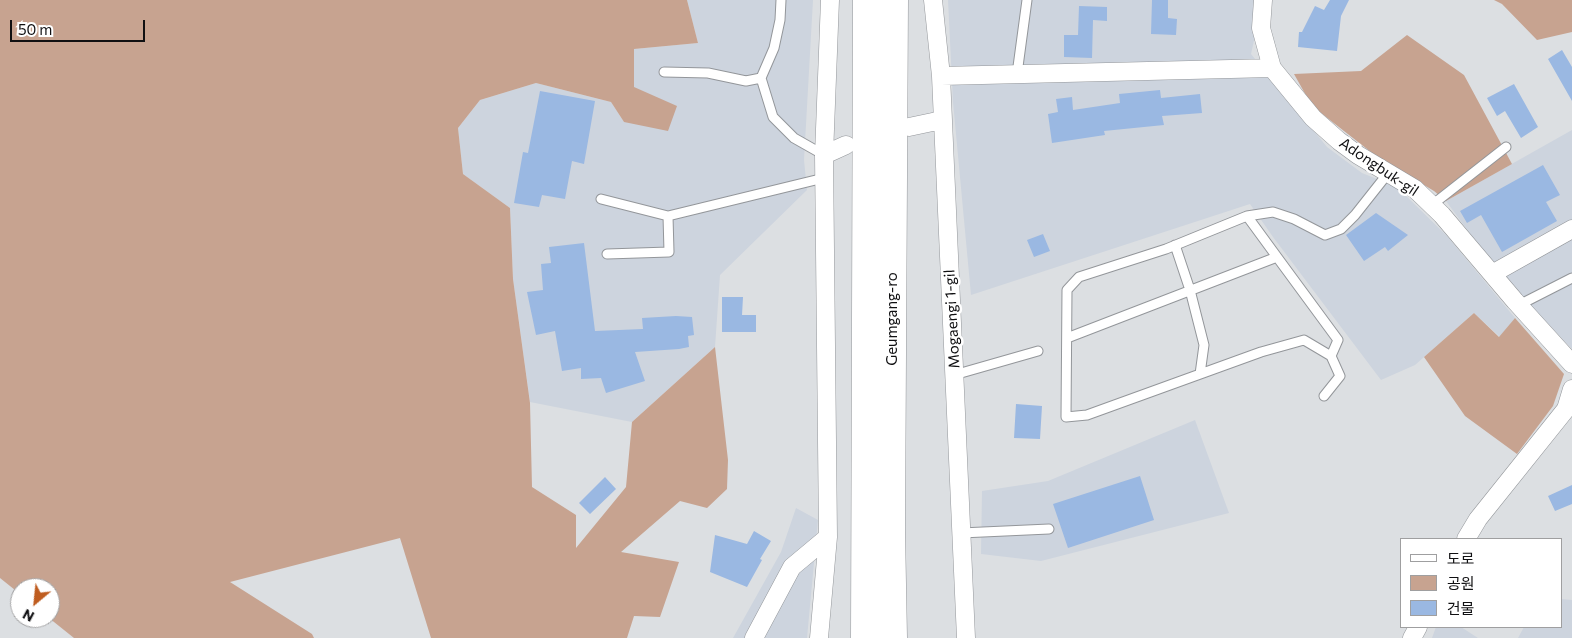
<!DOCTYPE html>
<meta charset="utf-8">
<style>
body{margin:0}
#map{position:relative;width:1572px;height:638px;overflow:hidden;background:#dcdfe2;font-family:Commissioner,"Noto Sans KR",sans-serif}
canvas{display:block}
.legend{position:absolute;left:1400px;top:538px;width:162px;height:90px;box-sizing:border-box;background:#fff;border:1px solid #9f9fa0;margin:0;padding:6px 9px;list-style:none;font-size:15px;color:#101012}
.legend li{display:flex;align-items:center;gap:10px;height:25px}
.legend b{width:25px;border:1px solid #9f9fa0}
.north{position:absolute;left:10px;top:578px;width:50px;height:50px;box-sizing:border-box;background:#fff;border:1px solid #9f9fa0;border-radius:50%;rotate:208deg;font-size:14px;font-weight:700;line-height:20px;text-align:center;color:#101012}
.north::after{content:'';display:block;margin:auto;width:18px;height:22px;background:#bf5d20;clip-path:polygon(50% 0,100% 100%,50% 72%,0 100%)}
.scale{position:absolute;left:10px;top:20px;width:135px;height:22px;box-sizing:border-box;border:2px solid #101012;border-top:0;padding-left:6px;font-size:15px;line-height:18px;white-space:nowrap;color:#101012;-webkit-text-stroke:4px #fff;paint-order:stroke}
</style>
<div id="map">
<canvas width="1572" height="638"></canvas>
<ul class="legend">
<li><b style="height:6px;background:#fff"></b>도로</li>
<li><b style="height:14px;background:#c7a390"></b>공원</li>
<li><b style="height:14px;background:#9ab8e2"></b>건물</li>
</ul>
<div class="north">N</div>
<div class="scale">50 m</div>
</div>
<script>
const ctx = document.querySelector('canvas').getContext('2d');
ctx.lineJoin = 'round';
function fillPath(path, color) {
  ctx.fillStyle = color;
  ctx.fill(path, 'evenodd');
}
function stroke(path, color, width, dash) {
  ctx.strokeStyle = color;
  ctx.lineWidth = width;
  ctx.lineCap = dash ? 'butt' : 'round';
  ctx.setLineDash(dash || []);
  ctx.stroke(path);
}
function label(font, color, halo, rows, align = 'center') {
  ctx.font = font + ' Commissioner,sans-serif';
  ctx.lineWidth = 5;
  ctx.setLineDash([]);
  ctx.textBaseline = 'middle';
  ctx.strokeStyle = halo;
  ctx.fillStyle = color;
  for (const [text, x, y, turn = 0] of rows) {
    ctx.save();
    ctx.translate(x, y);
    ctx.rotate((+turn || 0) * Math.PI / 180);
    ctx.textAlign = isNaN(turn) ? turn : align;
    if (halo) ctx.strokeText(text, 0, 0);
    ctx.fillText(text, 0, 0);
    ctx.restore();
  }
}
fillPath(new Path2D(`
 M687 0H813L804 160 807 190 720 275 715 347 632 422 530 402 513 279 510 208 463 174 458 128 480 100 536 83 611 102 624 122 634 87V49L698 43Z
 M948 0H1263L1251 54 1327 147 1362 173 1397 187 1447 236 1515 318 1500 337 1474 313 1415 365 1381 380 1273 237 1250 204 971 295 953 102Z
 M1572 130V349L1493 265 1446 201Z
 M1195 420 1229 513 1041 561 981 554 982 491 1048 481Z
 M796 508 818 520 807 638H733L781 552Z
 M1561 599 1572 600V638H1518L1524 627H1561Z
 M1436 627H1461L1478 638H1432Z`), '#cdd4de');
fillPath(new Path2D(`
 M0 0H687L698 43 634 49V87L677 106 668 131 624 122 611 102 536 83 480 100 458 128 463 174 510 208 513 279 530 403 532 487 576 515V548L626 487 632 422 715 347 728 460 727 489 707 508 680 501 621 552 679 562 660 617 634 616 627 638H431L400 538 230 582 312 634 314 638H74L49 618 50 588H20V594L0 578Z
 M1494 0H1572V32L1537 40 1502 4Z
 M1407 35 1464 75 1512 164 1446 201 1434 191 1376 156 1312 106 1294 74 1361 71Z
 M1474 313 1499 337 1515 318 1564 374 1553 406 1517 454 1465 416 1424 357Z`), '#c7a390');
fillPath(new Path2D(`
 M1152 0H1168V18L1177 19 1176 35 1151 34Z
 M1330 0H1349L1341 16 1337 51 1298 47 1299 32H1302L1315 6 1324 10Z
 M1079 6 1107 7V21L1093 20 1092 58 1064 57V35H1078Z
 M1562 50 1572 67V101L1548 59Z
 M1514 84 1538 127 1521 138 1505 111 1497 116 1487 98Z
 M1160 90 1161 98 1200 94 1202 113 1162 116 1164 125 1104 131 1105 135 1052 143 1048 114 1058 112 1056 99 1072 97 1073 110 1120 103 1119 94Z
 M540 91 595 101 584 164 572 161 565 199 542 195 539 207 514 203 523 152 528 153Z
 M1543 165 1560 195 1546 202 1557 221 1502 252 1481 215 1467 223 1460 211Z
 M1376 213 1408 235 1388 251 1385 247 1364 261 1346 235Z
 M1043 234 1050 251 1034 257 1027 240Z
 M584 243 595 331 643 329 642 318 676 316 692 317 694 335 688 336 689 347 679 349 635 352 645 381 606 393 601 378 581 379V368L562 371 555 331 536 335 527 292 543 290 541 264 551 263 549 247Z
 M722 297H743L742 315H756V332H722Z
 M1016 404 1042 406 1040 439 1014 438Z
 M1140 476 1154 520 1068 548 1053 504Z
 M605 477 616 489 590 514 579 503Z
 M1572 485V504L1555 511 1548 496Z
 M754 531 771 541 760 559 762 560 747 587 710 572 715 535 747 544Z`), '#9ab8e2');
const service = new Path2D(`
 M781 0 780 20 774 48 761 78 773 117 794 138 824 155
 M664 72 708 73 746 81 761 78
 M1017 74 1027 0
 M601 199 668 216 824 178
 M1432 205 1506 147
 M1247 216 1273 212 1294 219 1325 235 1341 229 1355 215 1389 172
 M1175 245 1190 290 1204 345 1200 374
 M607 254 669 252 668 216
 M1277 257 1247 216 1166 249 1079 277 1067 290 1066 417 1087 415 1261 352 1304 340 1331 356 1340 376 1324 396
 M1519 305 1572 278
 M1067 338 1277 257 1338 340 1331 356
 M954 375 1038 351
 M961 533 1049 529`);
const minor = new Path2D(`
 M933 0 941 76 966 638
 M1263 0 1261 28 1272 68 1313 118 1339 141 1358 155 1415 189 1442 215 1515 301 1572 364
 M941 76 1272 68
 M909 127 942 120
 M824 155 846 145
 M1492 274 1572 229
 M1466 539 1478 519 1566 409 1572 389
 M754 638 792 567 828 537
 M819 638 828 537 824 155 830 0
 M1412 638 1418 627`);
const trunk = new Path2D(`
 M865 638 867 0
 M893 638 891 531 894 0`);
stroke(service, '#93969a', 11);
stroke(minor, '#93969a', 19);
stroke(trunk, '#93969a', 29);
stroke(service, '#fff', 9);
stroke(minor, '#fff', 18);
stroke(trunk, '#fff', 28);
label('15px', '#101012', '#fff', [
 ["Adongbuk-gil",1379,167,34],
 ["Geumgang-ro",892,319,-90],
 ["Mogaengi 1-gil",952,319,-93]
]);
</script>
